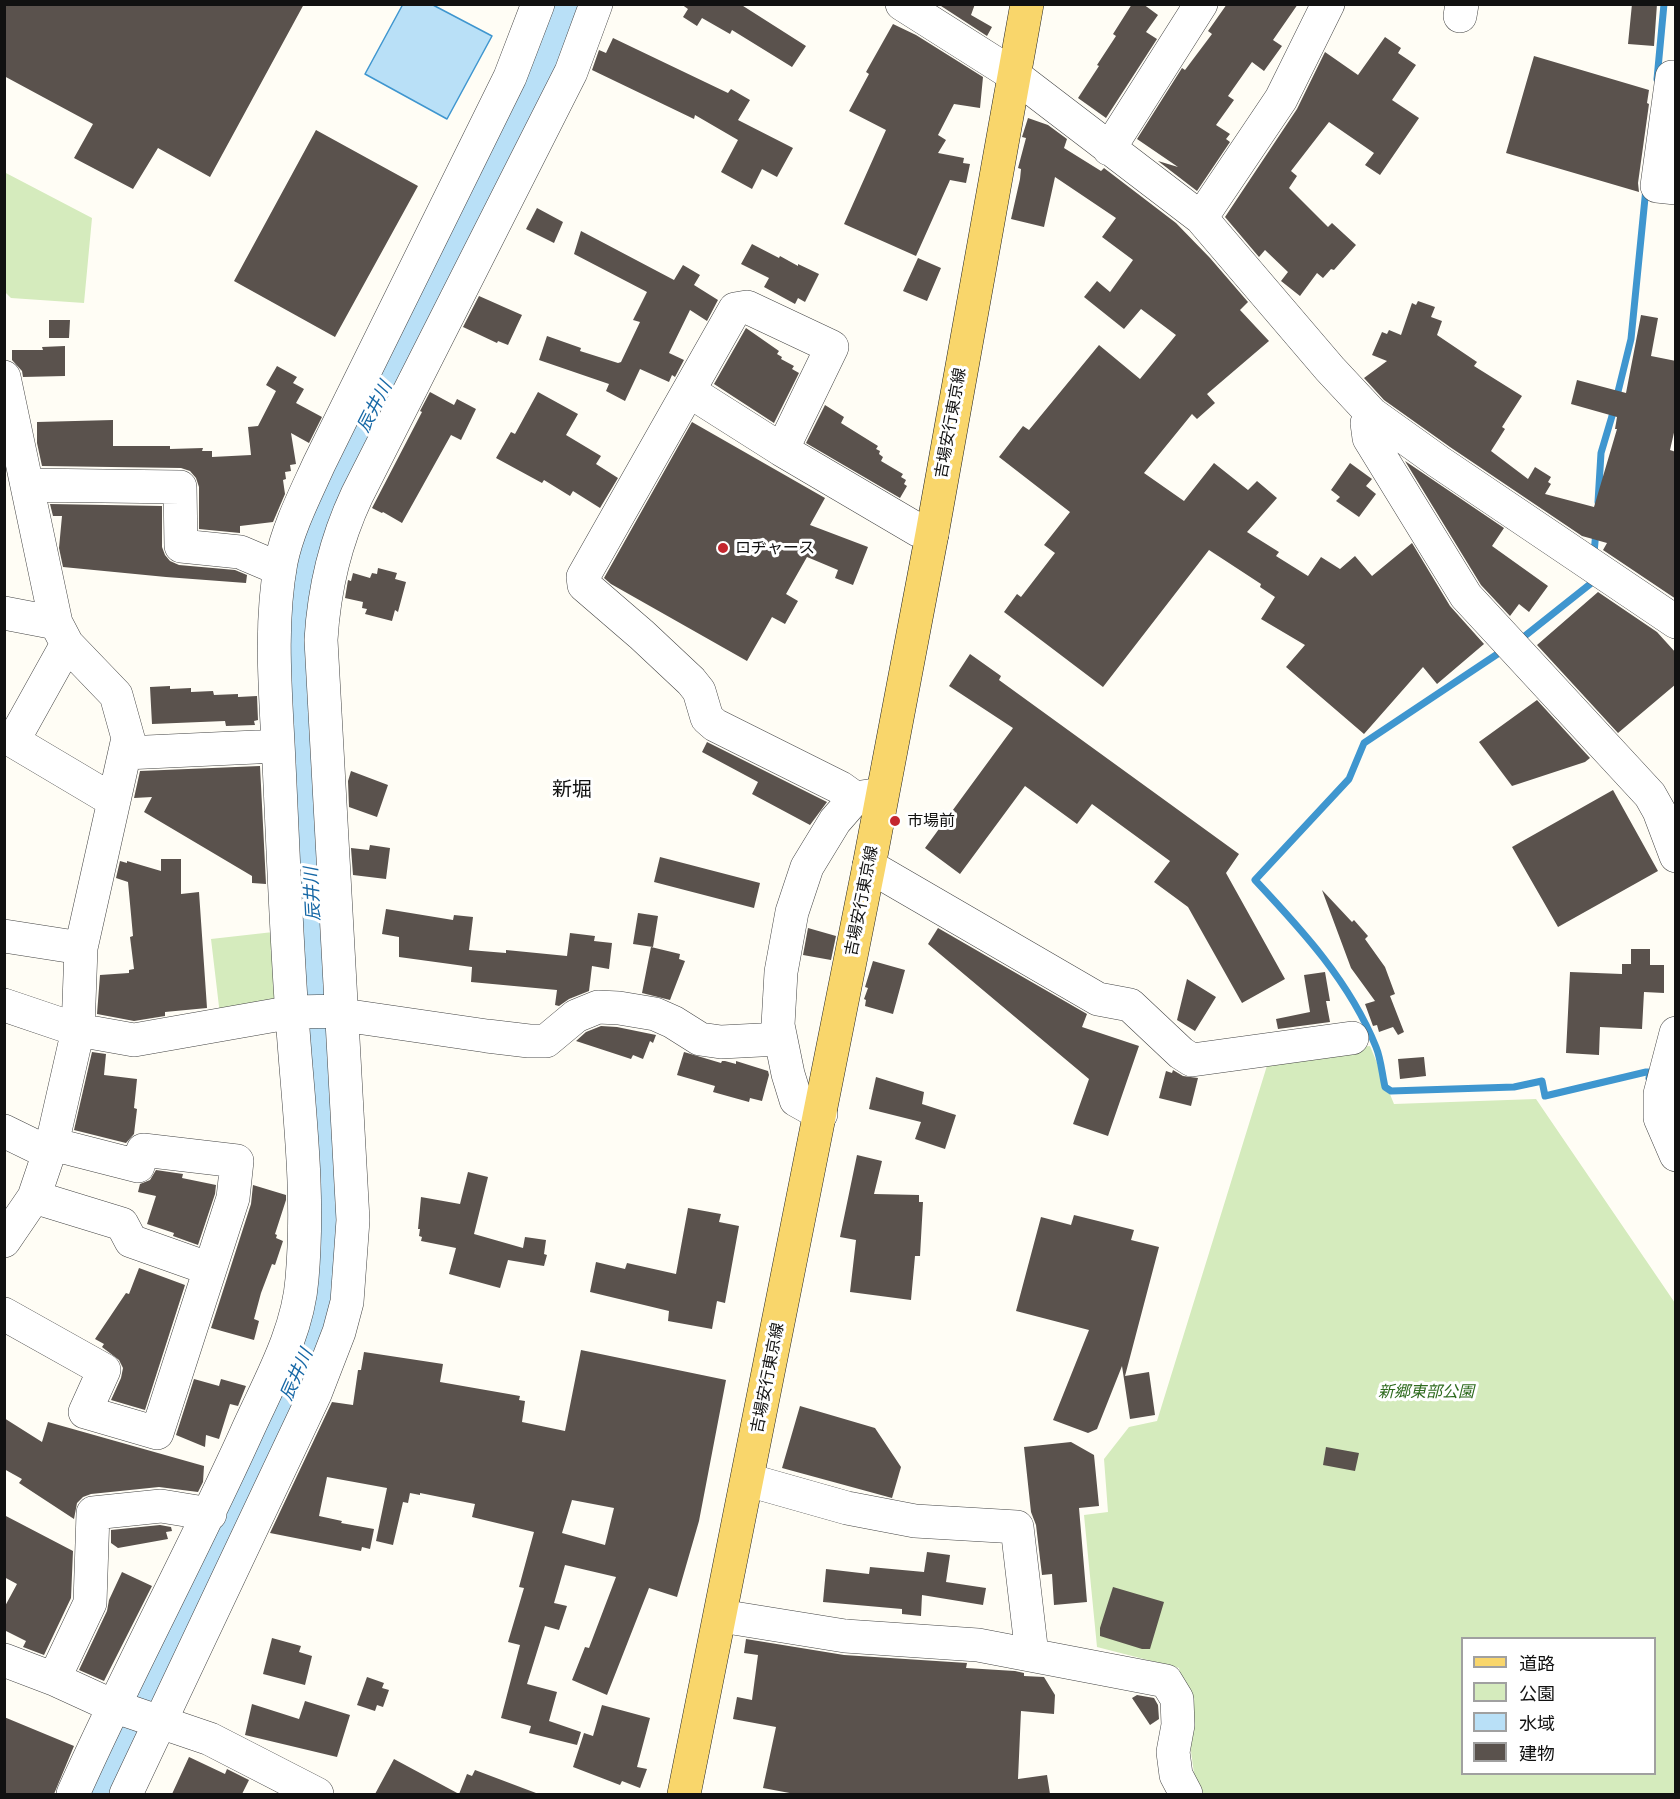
<!DOCTYPE html>
<meta charset="utf-8">
<style>
body{margin:0}
#map{position:relative;width:1680px;height:1799px;overflow:hidden;background:#fffdf5;font-family:Lora,"Noto Sans JP",serif}
canvas{display:block}
.frame{position:absolute;inset:0;border:6px solid #111;pointer-events:none}
.legend{position:absolute;left:1461px;top:1637px;width:195px;height:138px;box-sizing:border-box;background:#fff;border:2px solid #a0a0a0;margin:0;padding:8px 10px;list-style:none;font-size:18px;color:#111}
.legend li{display:flex;align-items:center;gap:12px;height:30px}
.legend b{width:30px;border:2px solid #a0a0a0}
</style>
<div id="map">
<canvas width="1680" height="1799"></canvas>
<div class="frame"></div>
<ul class="legend">
<li><b style="height:8px;background:#f9d66b"></b>道路</li>
<li><b style="height:16px;background:#d5ebbd"></b>公園</li>
<li><b style="height:16px;background:#b9e0f7"></b>水域</li>
<li><b style="height:16px;background:#5a524d"></b>建物</li>
</ul>
</div>
<script>
const ctx = document.querySelector('canvas').getContext('2d');
ctx.lineJoin = 'round';
function fillPath(path, color) {
  ctx.fillStyle = color;
  ctx.fill(path, 'evenodd');
}
function stroke(path, color, width, dash) {
  ctx.strokeStyle = color;
  ctx.lineWidth = width;
  ctx.lineCap = dash ? 'butt' : 'round';
  ctx.setLineDash(dash || []);
  ctx.stroke(path);
}
function label(font, color, halo, rows, align = 'center') {
  ctx.font = font + ' Lora,"Noto Sans JP",serif';
  ctx.lineWidth = 6;
  ctx.setLineDash([]);
  ctx.textBaseline = 'middle';
  ctx.strokeStyle = halo;
  ctx.fillStyle = color;
  for (const [text, x, y, turn = 0] of rows) {
    ctx.save();
    ctx.translate(x, y);
    ctx.rotate((+turn || 0) * Math.PI / 180);
    ctx.textAlign = isNaN(turn) ? turn : align;
    if (halo) ctx.strokeText(text, 0, 0);
    ctx.fillText(text, 0, 0);
    ctx.restore();
  }
}
fillPath(new Path2D(`
 M4 172 92 218 84 303 11 298 5 292Z
 M282 931 283 997 220 1015 211 939Z
 M1370 1046 1394 1104 1536 1099 1675 1303V1794H1197L1179 1668 1097 1647 1084 1515 1108 1512 1104 1459 1129 1427 1157 1421 1270 1056ZM1462 1638H1654V1774H1462Z`), '#d5ebbd');
const water = new Path2D(`
 M403 4 433 5 492 36 447 119 365 74Z`);
fillPath(water, '#b9e0f7');
stroke(water, '#3f96cf', 1.5);
stroke(new Path2D(`
 M1657 79 1664 4
 M1598 502 1601 453 1612 416 1631 339 1646 188
 M1594 553 1596 531
 M1521 639 1594 581
 M1502 651 1364 743 1349 779 1255 880C1302 930 1350 982 1376 1047 1381 1059 1382 1074 1385 1087L1391 1091 1514 1087 1542 1081 1545 1096 1646 1072H1650L1649 1078`), '#3f96cf', 7);
stroke(new Path2D(`
 M99 1794 174 1642 309 1351 325 1290 331 1198 324 1108 317 928 307 833 297 611 307 556 327 501 518 129 554 48 567 4`), '#b9e0f7', 40);
fillPath(new Path2D(`
 M4 4H304L210 177 158 148 133 189 74 158 93 124 4 76Z
 M681 4H740L806 46 792 67 732 30 730 34 702 18 697 26 683 17 688 9Z
 M938 4H975L971 15 992 27 987 36Z
 M1132 4H1143L1158 15 1146 32 1157 39 1106 118 1078 98 1099 66 1097 65 1116 36 1113 34Z
 M1227 4H1298L1273 40 1282 46 1264 71 1252 62 1228 96 1234 100 1216 125 1230 134 1226 139 1230 142 1197 191 1158 161 1178 167 1137 139 1182 68 1185 70 1212 34 1208 31Z
 M1632 4H1657L1654 46 1628 44Z
 M893 24 916 35 983 77 980 108 954 104 938 135 946 140 938 153 964 158 963 163 970 164 966 183 950 180 916 256 844 224 886 130 849 111 869 74 866 72Z
 M1385 37 1401 48 1398 53 1416 65 1392 100 1419 118 1380 175 1365 165 1374 153 1329 122 1291 171 1297 176 1289 188 1328 227 1332 223 1356 245 1334 270 1331 269 1323 278 1317 273 1300 296 1281 281 1288 272 1265 250 1259 257 1225 217 1297 109 1325 52 1358 75Z
 M613 38 728 93 731 89 750 100 738 120 793 148 777 177 762 169 752 189 721 172 738 140 695 115 694 119 592 70 599 50 606 53Z
 M1534 56 1649 90 1647 103 1649 104 1638 183 1639 192 1506 153Z
 M1028 118 1048 125 1067 139 1064 148 1101 171 1104 168 1176 223 1210 258 1248 302 1240 310 1269 341 1207 394 1215 403 1197 419 1192 414 1144 473 1184 501 1214 463 1248 490 1257 481 1277 498 1247 532 1279 552 1276 556 1308 576 1321 557 1340 569 1355 556 1372 576 1412 543 1450 606 1484 644 1437 684 1423 667 1364 734 1286 667 1305 645 1261 619 1275 597 1260 587 1261 584 1209 550 1103 687 1004 612 1017 594 1021 597 1055 553 1044 545 1070 512 999 457 1023 426 1029 430 1099 345 1140 379 1176 335 1141 309 1124 329 1084 297 1097 281 1110 292 1133 260 1102 237 1116 218 1055 177 1044 227 1011 219 1020 179 1021 169 1018 168 1026 138 1022 137Z
 M316 130 418 186 335 337 234 281Z
 M537 208 563 222 554 243 526 229Z
 M581 231 674 280 683 265 700 275 694 285 718 300 707 321 690 310 669 353 684 360 675 377 672 375 669 382 640 369 625 401 606 391 609 384 539 360 547 336 581 348 580 351 618 363 621 362 640 322 633 320 647 292 574 254Z
 M752 244 779 258 780 256 798 266V264L819 274 805 302 798 298 795 304 764 287 769 278 741 264Z
 M918 258 941 268 927 301 903 291Z
 M479 296 522 315 508 345 498 341 497 343 463 327Z
 M1418 301 1435 307 1431 317 1442 321 1437 335 1477 362 1474 366 1522 396 1502 427 1505 429 1491 451 1528 479 1535 467 1551 477 1548 482 1551 484 1545 494 1594 507 1617 429H1615L1617 417 1571 404 1577 380 1626 393 1641 315 1658 318 1651 356 1676 361V424L1670 450 1676 452V599L1603 550 1607 543 1582 536 1450 447 1384 400 1364 378 1387 361 1372 355 1382 332 1387 334 1389 330 1401 335 1412 303 1416 305Z
 M49 320H70L69 338H49Z
 M746 328 779 351 777 354 782 357 781 359 794 366 792 369 799 373 774 423 714 384Z
 M65 346V376L23 377 22 371 12 360V350H43L42 347Z
 M277 366 297 377 293 383 304 389 296 403 322 417 309 443 291 433 296 464 290 465 291 471 285 472 286 479 283 480 285 494 273 522 240 526V533L199 529V487L196 478 190 471 181 468 42 466 37 443V422L113 420V446H170V449L203 448 202 451H212V457L251 455 248 427 258 426 276 391 266 385Z
 M430 392 454 405 457 399 476 409 461 440 451 435 402 523 383 512 382 513 372 508 422 412 420 411Z
 M538 392 578 414 566 435 601 456 596 464 618 478 600 508 573 491 570 496 544 480 542 483 496 458 511 432 515 434Z
 M825 405 844 417 841 423 878 446 876 449 880 451 879 454 883 457 881 461 903 474 901 477 906 480 904 484 907 486 900 498 806 443Z
 M692 422 825 498 810 525 868 547 853 585 835 578 838 570 807 557 786 594 798 601 785 624 772 617 747 661 611 584 604 578Z
 M1405 461 1504 528 1492 546 1548 586 1529 612 1519 604 1510 616 1481 585Z
 M1350 463 1372 479 1366 486 1376 494 1359 517 1336 501 1340 497 1331 490Z
 M50 504 162 506V547L165 555 170 561 179 565 235 570 247 575 246 583 166 577 63 567 59 548 62 516H53Z
 M378 568 397 573 395 579 406 582 398 612 395 610 392 621 365 614 367 609 362 608 363 602 345 598 348 580 351 581 353 573 370 578 372 573 377 574Z
 M1598 592 1657 632 1676 653V684L1618 733 1537 645Z
 M970 654 1001 676 999 680 1239 854 1226 873 1285 979 1242 1003 1188 907 1154 882 1170 861 1092 804 1077 824 1025 786 960 874 925 848 1013 728 949 686Z
 M170 686V689L191 688V692L213 691 214 695 238 694V697L257 696 258 720 254 721 255 725 226 726 225 721 152 724 150 687Z
 M1537 700 1590 758 1585 762 1512 786 1479 742Z
 M707 742 827 802 810 825 752 794 758 782 702 752Z
 M260 766 266 884 252 883V876L144 812 152 797 134 798 140 771Z
 M351 771 388 785 377 817 349 807 348 781Z
 M1613 790 1658 871 1558 927 1512 847Z
 M370 845 390 848 386 879 353 875 351 848 369 850Z
 M660 857 760 883 754 908 654 882Z
 M161 859H181V894L199 892 207 1008 165 1012V1016L134 1021 97 1014 100 975 129 973V970L134 969 130 937 133 936 128 882 116 878 120 861 127 863V861L161 871Z
 M1322 890 1352 922 1354 920 1368 936 1365 939 1385 967 1395 994 1390 996 1404 1032 1398 1035 1393 1027 1379 1032 1377 1025 1373 1026 1365 1004 1375 1001 1351 968Z
 M386 909 453 920 454 915 473 917 469 950 506 953V950L567 956 570 933 595 936 594 941 612 943 609 969 592 966 589 991 569 999 559 1006 555 1005 557 990 471 982 472 967 399 957V937L382 934Z
 M638 913 658 916 653 947 633 944Z
 M808 928 836 936 831 960 803 955Z
 M938 928 1087 1014 1082 1027 1139 1046 1108 1136 1073 1124 1089 1079 928 944Z
 M651 947 680 954 679 959 685 961 670 1000 642 993Z
 M1631 949H1650V965H1664V993L1644 992 1642 1029 1600 1027 1599 1055 1566 1053 1570 972 1622 974V964H1631Z
 M873 961 905 970 893 1014 865 1006 866 1000 864 999 868 988 865 987Z
 M1325 972 1330 1001H1326L1330 1022 1278 1029 1276 1019 1310 1012 1304 975Z
 M1187 979 1216 997 1195 1031 1177 1020Z
 M601 1026 617 1027 656 1035 653 1043 650 1041 643 1059 633 1055 631 1059 576 1041 586 1032Z
 M92 1052 106 1054 104 1075 137 1079 134 1108 137 1109 134 1134 126 1143 74 1130Z
 M684 1052 721 1063 722 1061H725L736 1064V1061L768 1071 769 1075 762 1101 750 1098 749 1102 713 1092 715 1086 677 1075Z
 M1424 1057 1426 1076 1400 1079 1398 1059Z
 M1173 1070 1183 1076 1198 1078 1191 1106 1159 1098 1166 1071 1172 1073Z
 M876 1077 924 1092 922 1104 956 1115 945 1149 915 1139 921 1122 869 1109Z
 M857 1155 882 1161 874 1194 919 1195V1202H923L920 1256H915L911 1300 850 1292 856 1240 840 1237Z
 M156 1170 183 1174 182 1178 216 1185 215 1194 198 1245 173 1236 174 1233 147 1224 156 1196 138 1192 140 1184 150 1180Z
 M468 1172 488 1177 474 1234 523 1248 525 1237 546 1240 544 1254 547 1255 544 1266 508 1260 500 1288 449 1274 456 1248 421 1241 422 1237 419 1236 420 1229H418L421 1197 460 1204Z
 M253 1185 286 1195V1200L275 1234 277 1235 276 1238 283 1241 275 1265 272 1264 261 1293 254 1319 259 1321 254 1340 211 1328 251 1204Z
 M688 1208 721 1214 719 1222 739 1226 725 1303 717 1301 712 1329 668 1321 669 1311 590 1292 596 1262 625 1269 627 1263 676 1274Z
 M1074 1215 1134 1230 1131 1240 1159 1247 1125 1376 1149 1372 1155 1415 1130 1419 1122 1366 1097 1429 1088 1433 1053 1420 1089 1330 1016 1311 1041 1217 1071 1225Z
 M139 1268 185 1285 145 1410 111 1400 121 1378 123 1368 119 1360 102 1347 104 1344 95 1339 126 1293 129 1294Z
 M581 1350 726 1380 699 1521 677 1597 649 1588 607 1695 572 1680 585 1647 589 1648 616 1577 565 1565 554 1603 567 1606 559 1630 545 1626 527 1684 557 1692 549 1721 581 1732 577 1745 529 1733 531 1726 501 1718 520 1645 508 1642 524 1588 519 1587 534 1532 472 1517 475 1504 420 1493V1495L410 1493 408 1503 403 1502 393 1545 376 1541 387 1488 327 1477 319 1516 342 1521 341 1523 374 1529 370 1549 362 1547 361 1551 270 1533 332 1402 353 1405 358 1370H361L364 1352 443 1364 440 1382 520 1396 519 1400 525 1401 522 1422 565 1431ZM572 1500 614 1508 605 1545 562 1533Z
 M194 1379 219 1386 221 1379 246 1386 238 1406 230 1404 219 1439 206 1435 205 1447 176 1435Z
 M800 1406 875 1428 901 1467 892 1498 782 1468Z
 M4 1418 42 1442 48 1422 204 1466 203 1482 198 1492 159 1487 91 1494 83 1497 77 1503 74 1519 19 1483 22 1479 4 1469Z
 M1071 1442 1094 1455 1099 1506 1079 1508 1087 1602 1054 1605 1052 1574 1042 1575 1036 1525 1031 1512 1024 1447Z
 M1326 1447 1359 1453 1355 1471 1323 1465Z
 M4 1515 73 1551 71 1598 44 1655 23 1647 26 1641 4 1630V1608L17 1584 4 1577Z
 M160 1525 171 1527 172 1531 166 1532 168 1539 118 1548 111 1543V1530Z
 M927 1552 950 1555 946 1582 986 1588 983 1605 922 1595 921 1616 902 1614V1609L823 1602 826 1569 869 1574 870 1567 924 1572Z
 M122 1572 152 1586 104 1681 79 1670 107 1611 109 1600Z
 M1113 1587 1164 1602 1150 1649H1142L1100 1636V1628Z
 M272 1638 301 1646 299 1652 312 1656 305 1685 263 1674Z
 M746 1639 844 1655 967 1663 966 1668 1015 1671 1024 1673V1676L1044 1677 1055 1695 1054 1714 1021 1711 1018 1779 1047 1775 1050 1794H795L763 1788 776 1727 733 1719 737 1697 752 1700 758 1655 744 1653Z
 M367 1677 384 1683 382 1688 389 1690 383 1707 377 1705 375 1711 357 1705Z
 M1137 1695 1154 1698 1158 1705 1159 1719 1150 1725 1132 1698Z
 M305 1701 350 1715 337 1757 245 1735 252 1704 299 1719Z
 M602 1705 650 1718 637 1767 647 1769 640 1788 622 1781 620 1785 573 1767 584 1733 593 1736Z
 M4 1717 74 1746 54 1794H4Z
 M189 1757 225 1774 227 1769 249 1780 242 1794H172Z
 M394 1759 459 1794 467 1774 472 1776 475 1770 536 1793V1794H375Z`), '#5a524d');
const minor = new Path2D(`
 M902 4 1014 75 1201 218 1330 369 1372 414 1439 462 1676 622
 M1460 16 1462 4
 M1676 77H1672L1657 186 1676 188
 M1109 149 1201 4
 M1201 218 1281 99 1328 4
 M4 377 56 623 67 644 116 695 128 738 81 948 78 1030 52 1144 34 1197 4 1241
 M689 391 782 450 918 530 932 534
 M1372 414 1367 423 1369 438 1466 596 1650 795 1659 811 1676 856
 M782 450 832 347 747 307 735 309 583 577 584 585 642 635 691 681 699 691 707 718 715 725 841 788 855 798
 M28 485 180 487 181 546 240 552 280 569
 M4 613 56 623
 M67 644 13 741 114 801
 M125 753 278 746
 M869 866 1098 999 1130 1005 1181 1053 1192 1060 1352 1038
 M4 936 81 948
 M4 1005 78 1030 134 1040 293 1012 343 1011
 M343 1015 487 1036 529 1041H546L576 1016 598 1007 619 1008 655 1014 673 1022 700 1039 721 1042 780 1039
 M1676 1033 1660 1094V1118L1676 1155
 M821 1114 796 1100 788 1074 778 1025 781 972 792 912 807 867 835 821 855 798 875 795
 M4 1131 49 1153
 M34 1197 122 1224 131 1241 210 1269
 M4 1314 104 1370 85 1412 157 1433 233 1198 237 1161 143 1150 138 1166 52 1144
 M748 1480 847 1508 915 1521 1017 1527 1032 1655
 M721 1616 845 1636 978 1645 1166 1681 1177 1699 1178 1725 1173 1752 1176 1775 1186 1794
 M4 1660 54 1679 113 1706 210 1739 317 1794
 M54 1679 90 1603 93 1513 161 1506 210 1514
 M73 1794C127 1673 190 1557 245 1436 267 1386 298 1334 302 1279 310 1188 298 1105 292 1015 286 931 283 847 279 763 276 696 269 628 281 562 288 528 305 495 319 464L510 77 538 4
 M126 1794 315 1394 339 1332 347 1302 353 1220 321 640C324 588 335 542 357 495L571 72 596 4`);
const major = new Path2D(`
 M684 1794 869 866 932 534 1027 4`);
stroke(minor, '#444', 34);
stroke(major, '#222', 34);
stroke(minor, '#fff', 33);
stroke(major, '#f9d66b', 33);
for (const [x, y, r, color] of [
 [723,548,6,"#c4262e"],
 [895,821,6,"#c4262e"]
]) {
  const dot = new Path2D();
  dot.arc(x, y, r, 0, 2 * Math.PI);
  ctx.fillStyle = color;
  ctx.fill(dot);
  stroke(dot, '#fff', 2);
}
label('16px', '#111', '#fff', [
 ["吉場安行東京線",951,423,-80],
 ["吉場安行東京線",862,901,-79],
 ["吉場安行東京線",768,1378,-79]
]);
label('16px', '#111', '#fff', [
 ["ロヂャース",735,548],
 ["市場前",907,821]
], 'left');
label('italic 16px', '#2f6b1f', '#fff', [
 ["新郷東部公園",1426,1392]
]);
label('italic 18px', '#1768a6', '#fff', [
 ["辰井川",375,407,-63],
 ["辰井川",313,894,-93],
 ["辰井川",297,1375,-66]
]);
label('20px', '#111', '#fff', [
 ["新堀",572,790]
]);
</script>
